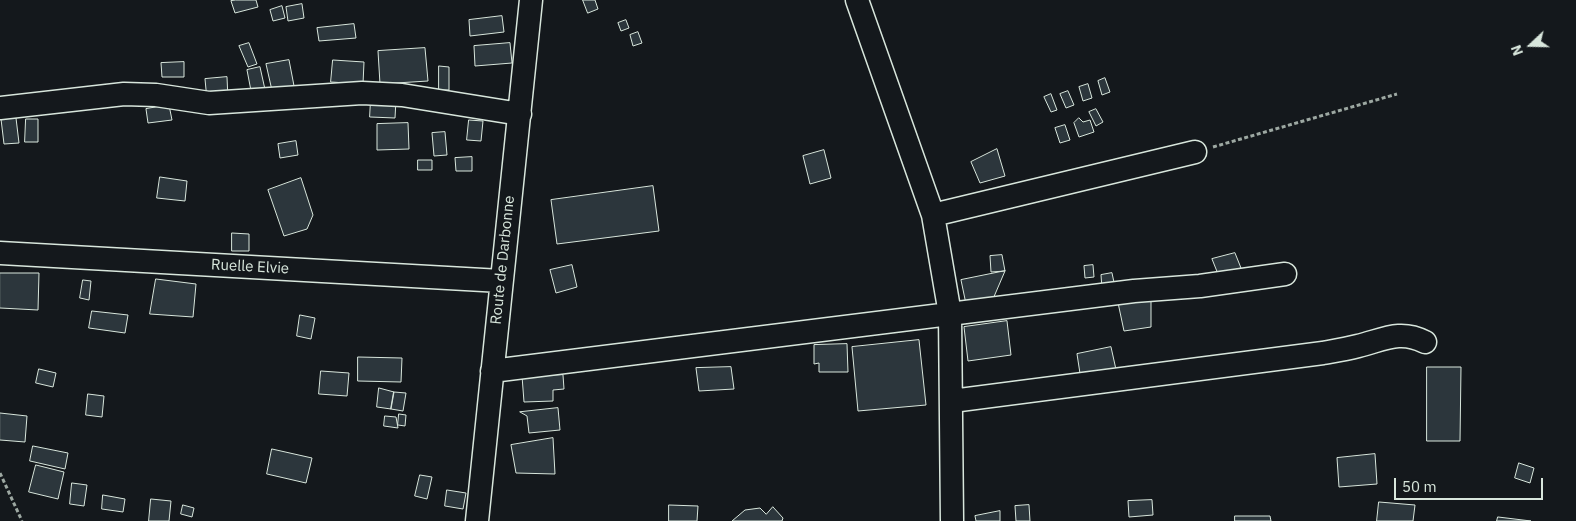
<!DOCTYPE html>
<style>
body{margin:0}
#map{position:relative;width:1576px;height:521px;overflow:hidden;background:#14181c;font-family:"IBM Plex Sans",sans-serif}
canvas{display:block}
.north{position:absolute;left:1506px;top:20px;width:50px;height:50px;-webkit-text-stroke:4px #14181c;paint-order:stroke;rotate:249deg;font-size:14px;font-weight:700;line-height:20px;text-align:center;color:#d8e6dc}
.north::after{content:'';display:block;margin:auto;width:18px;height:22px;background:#d8e6dc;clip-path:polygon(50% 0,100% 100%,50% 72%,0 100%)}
.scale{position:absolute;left:1394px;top:478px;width:149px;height:22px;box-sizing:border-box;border:2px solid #d8e6dc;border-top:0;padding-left:6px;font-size:15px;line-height:18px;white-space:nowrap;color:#d8e6dc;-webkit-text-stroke:4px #14181c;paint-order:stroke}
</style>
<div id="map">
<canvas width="1576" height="521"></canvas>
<div class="north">N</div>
<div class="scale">50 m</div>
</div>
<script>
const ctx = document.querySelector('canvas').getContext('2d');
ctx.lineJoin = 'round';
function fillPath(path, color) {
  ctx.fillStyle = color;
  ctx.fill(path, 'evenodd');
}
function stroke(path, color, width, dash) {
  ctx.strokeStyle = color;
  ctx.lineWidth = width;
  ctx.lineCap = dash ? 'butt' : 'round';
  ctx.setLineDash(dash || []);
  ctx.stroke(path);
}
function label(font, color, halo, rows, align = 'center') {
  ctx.font = font + ' "IBM Plex Sans",sans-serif';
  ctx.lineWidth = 4;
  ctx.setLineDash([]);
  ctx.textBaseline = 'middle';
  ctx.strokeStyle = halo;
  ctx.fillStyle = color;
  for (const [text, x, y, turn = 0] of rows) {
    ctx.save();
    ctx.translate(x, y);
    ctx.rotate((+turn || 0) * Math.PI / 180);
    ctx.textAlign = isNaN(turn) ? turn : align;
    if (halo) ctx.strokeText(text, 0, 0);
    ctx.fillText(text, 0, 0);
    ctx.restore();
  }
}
const building = new Path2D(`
 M236 0H256L258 7 235 13 231 1Z
 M583 0H595L598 9 588 13Z
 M302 4 304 18 288 21 286 7Z
 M282 6 285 18 273 21 270 10Z
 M502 16 504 32 470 36 469 20Z
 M626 20 629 28 621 31 618 23Z
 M354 24 356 38 319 41 317 28Z
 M638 32 642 43 633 46 630 35Z
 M249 43 257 64 248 67 239 46Z
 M510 43 512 63 475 66 474 46Z
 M425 48 428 81 380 84 378 51Z
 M289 60 295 91 273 95 266 64Z
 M333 60 364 62 363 84 331 82Z
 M184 62V77H162L161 63Z
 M439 66 449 67V90H439Z
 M260 67 266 94 252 96 247 70Z
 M227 77 228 99 207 100 205 79Z
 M1105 78 1110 92 1102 95 1098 81Z
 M1088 84 1092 98 1083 101 1079 87Z
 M1068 91 1074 105 1066 108 1060 94Z
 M1051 94 1057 110 1051 112 1044 97Z
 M371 99 396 100 395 118 370 117Z
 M169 105 172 120 148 123 146 109Z
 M1096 109 1103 122 1096 126 1089 112Z
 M16 118 19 143 4 144 1 119Z
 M1079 118 1083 122 1090 120 1094 132 1079 137 1074 123Z
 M26 119H38V142H25Z
 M469 120 483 121 481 141 467 140Z
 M408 123 409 149 377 150V124Z
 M1065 125 1070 140 1060 143 1055 128Z
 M445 132 447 155 434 156 432 133Z
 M296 141 298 155 280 158 278 144Z
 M997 149 1005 176 980 183 971 162Z
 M824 150 831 178 810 184 803 156Z
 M472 157V171H456L455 158Z
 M418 160H432V170H418Z
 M160 177 187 181 185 201 157 198Z
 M301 178 313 215 307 229 284 236 268 190Z
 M653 186 659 231 557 244 551 200Z
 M232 233 249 234V251H232Z
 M1235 253 1241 268 1218 274 1212 259Z
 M1002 255 1005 271 991 272 990 256Z
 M572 265 577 287 556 293 550 270Z
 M1093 265 1094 277 1085 278 1084 266Z
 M1005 271 993 299 966 304 961 280Z
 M0 273H39L38 310 0 308Z
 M1112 273 1115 287 1102 289 1101 275Z
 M156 279 196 284 193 317 150 314Z
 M83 280 91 281 89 300 80 298Z
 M1151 293V327L1124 331 1117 298Z
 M92 311 128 315 125 333 89 328Z
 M300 315 315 318 311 339 297 336Z
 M1007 321 1011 355 968 361 964 327Z
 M919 340 926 405 858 411 852 347Z
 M847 344 848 372H819V363L814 364V345Z
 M1111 347 1117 374 1081 380 1077 354Z
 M358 357 402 358 401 382 358 381Z
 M731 367 734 389 699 391 696 368Z
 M1427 367H1461L1460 441H1427Z
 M39 369 56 373 53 387 36 383Z
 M321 371 349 373 347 396 319 394Z
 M563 375 564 389 553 390V401L524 402 522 376Z
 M379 388 394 392 391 409 377 407Z
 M394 392 406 393 403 411 391 409Z
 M88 394 104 396 102 417 86 415Z
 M558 408 560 430 529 433 527 416 520 412Z
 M0 413 27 416 25 442 0 440Z
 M399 414 406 415 405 426 398 425Z
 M385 416 396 417 398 428 384 426Z
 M553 438 555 474 516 473 511 445Z
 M33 446 68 453 65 469 30 461Z
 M272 449 312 458 306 483 267 474Z
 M1375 454 1377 484 1339 487 1337 458Z
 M1519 463 1534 468 1530 483 1515 478Z
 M36 465 64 472 58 499 29 492Z
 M420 475 432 477 427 499 415 496Z
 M72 483 87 485 84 506 70 504Z
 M447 490 466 493 463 509 445 506Z
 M103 495 125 499 123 512 102 509Z
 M151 499 171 501 169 521H149Z
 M1152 500 1153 515 1129 517 1128 501Z
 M1379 502 1415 505 1413 521H1377Z
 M183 505 194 508 192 517 181 514Z
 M669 505 698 506 697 521H669Z
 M1029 505 1030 521H1016L1015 506Z
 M773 507 783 518 782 521H732L745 510 760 508 766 514Z
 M1000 511V521H976L975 516Z
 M1235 516H1270L1271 521H1235Z
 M1498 517 1531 521H1497Z`);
fillPath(building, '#2c363c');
stroke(building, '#d8e6dc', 1);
const minor = new Path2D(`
 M857 0 933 215 950 314 952 521
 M0 108 124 94 156 95 209 103 362 93 402 95 520 114
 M933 215 1195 152
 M0 253 501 281
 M492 371 1134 291 1200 286 1285 274
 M952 401 1323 353C1334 351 1346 349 1358 346 1383 340 1400 329 1425 342
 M477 521 531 0`);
stroke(minor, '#d8e6dc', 25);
stroke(new Path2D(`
 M1213 147 1397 94
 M0 473 22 521`), '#9da8a2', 3, [4, 2.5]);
stroke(minor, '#14181c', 22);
label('15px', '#d8e6dc', '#14181c', [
 ["Route de Darbonne",503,260,-84],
 ["Ruelle Elvie",250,267,3]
]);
</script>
